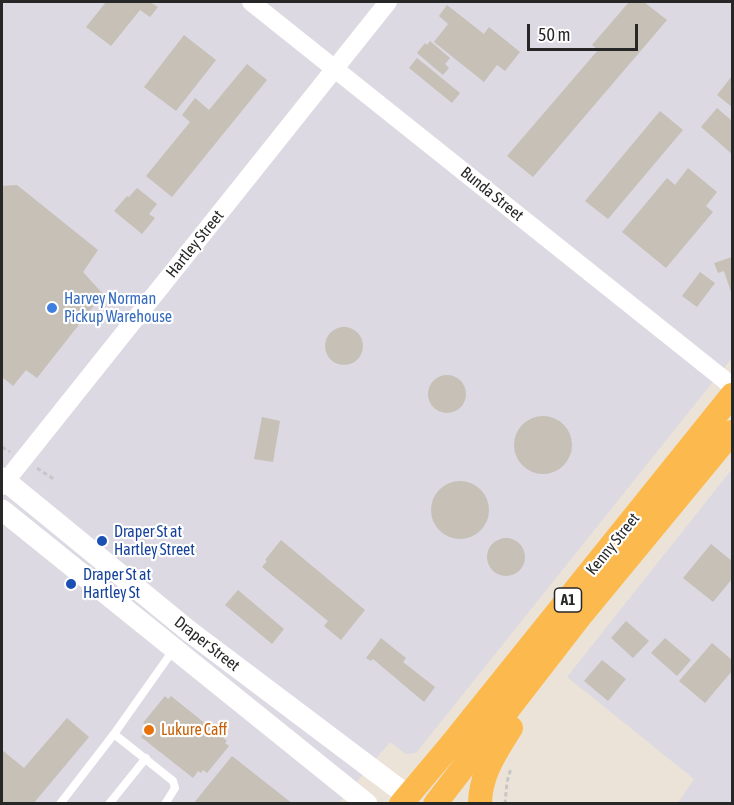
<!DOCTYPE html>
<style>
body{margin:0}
#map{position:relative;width:734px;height:805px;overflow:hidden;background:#ebe3d7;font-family:"Asap Condensed",sans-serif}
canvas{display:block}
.frame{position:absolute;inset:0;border:3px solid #272727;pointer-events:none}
.scale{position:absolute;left:527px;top:24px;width:111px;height:27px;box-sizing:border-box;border:3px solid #272727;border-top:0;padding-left:8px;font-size:18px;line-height:21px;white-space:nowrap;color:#272727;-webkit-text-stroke:4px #fff;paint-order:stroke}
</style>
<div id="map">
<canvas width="734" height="805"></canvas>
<div class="frame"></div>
<div class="scale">50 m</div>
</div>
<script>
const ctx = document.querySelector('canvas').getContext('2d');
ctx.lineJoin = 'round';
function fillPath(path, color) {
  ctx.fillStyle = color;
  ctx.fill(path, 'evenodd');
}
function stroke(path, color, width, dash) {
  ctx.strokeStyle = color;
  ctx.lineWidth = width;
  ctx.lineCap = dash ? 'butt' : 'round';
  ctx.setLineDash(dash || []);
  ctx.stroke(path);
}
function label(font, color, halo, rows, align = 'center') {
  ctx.font = font + ' "Asap Condensed",sans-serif';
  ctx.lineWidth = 4.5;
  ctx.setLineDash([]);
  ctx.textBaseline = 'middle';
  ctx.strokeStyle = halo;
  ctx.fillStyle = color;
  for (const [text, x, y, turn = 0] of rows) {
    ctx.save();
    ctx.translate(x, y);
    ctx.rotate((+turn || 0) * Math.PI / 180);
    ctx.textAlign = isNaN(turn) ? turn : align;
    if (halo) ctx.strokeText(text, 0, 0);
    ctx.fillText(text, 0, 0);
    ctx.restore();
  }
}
fillPath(new Path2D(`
 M2 2H732V358L416 753 406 754 390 742 339 803 2 804Z
 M732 469V803H678L694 779 567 677Z`), '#dcd9e2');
fillPath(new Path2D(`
 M106 2H150L158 7 150 17 140 10 111 46 86 27Z
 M629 2H644L667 20 533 177 507 156 598 50 592 45Z
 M447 5 484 34 489 27 520 52 505 71 497 65 484 82 434 42 448 24 439 16Z
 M184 35 216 60 176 111 144 87Z
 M430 41 450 58 445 64 449 68 443 75 417 53 425 43 427 45Z
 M417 58 460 93 452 103 409 68Z
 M247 64 267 80 172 197 146 176 190 122 182 115 195 98 209 110Z
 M732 76V107L717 95Z
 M717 108 732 121V154L701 127Z
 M660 111 683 130 608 219 585 201Z
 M688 168 717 192 706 206 713 212 666 268 622 232 667 178 675 185Z
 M17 185 98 250 83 272 103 294 37 378 26 370 13 386 2 377V186Z
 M137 188 157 204 149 214 155 218 142 234 114 211 127 196 129 197Z
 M732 257V295L724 271 718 273 714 263Z
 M700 272 715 283 697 307 682 296Z
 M325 346a19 19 0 1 1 38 0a19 19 0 1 1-38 0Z
 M428 394a19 19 0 1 1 38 0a19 19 0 1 1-38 0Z
 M514 445a29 29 0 1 1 58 0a29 29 0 1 1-58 0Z
 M262 417 280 421 273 462 254 459Z
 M431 510a29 29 0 1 1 58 0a29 29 0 1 1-58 0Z
 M487 557a19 19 0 1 1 38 0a19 19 0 1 1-38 0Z
 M281 540 365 610 341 640 324 626 328 621 262 567 267 561 265 560Z
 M711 544 732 561V579L713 602 683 578Z
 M238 590 284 629 272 644 225 605Z
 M626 621 649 641 633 658 611 638Z
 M381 638 406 658 403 662 435 687 424 702 373 659 371 661 366 658Z
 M665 638 691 660 677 676 651 653Z
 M712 643 732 660V671L705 703 679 681Z
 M602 660 626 679 608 701 584 681Z
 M165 696 168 699 171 696 227 741 225 743 229 746 207 773 203 770 201 773 198 771 193 778 141 737 146 731 144 729 147 725 143 723Z
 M67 718 89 737 33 804H2V750L24 768Z
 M232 756 293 804H193Z`), '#c6c0b7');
stroke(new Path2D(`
 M2 447 10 452
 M37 468 55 480
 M505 804 507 782 511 768`), '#c7c7c7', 3, [4.5, 3]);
stroke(new Path2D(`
 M60 804 114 734
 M109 804 146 758
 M165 804 175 788 173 781 114 734 174 649`), '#fff', 8);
stroke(new Path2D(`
 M251 2 732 386
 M2 486 388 2`), '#fff', 18);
stroke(new Path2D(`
 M2 478 189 631 408 796
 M2 510 367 804`), '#fff', 21);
stroke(new Path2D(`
 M401 804 449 747 732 395
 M435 804 582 614 732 432
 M480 804C480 775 496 752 511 728`), '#fcba4e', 24);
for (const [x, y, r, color] of [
 [52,308,6,"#3f7fe0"],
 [102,541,6,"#1a4fb4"],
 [71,584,6,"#1a4fb4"],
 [149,730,6,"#e8710a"]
]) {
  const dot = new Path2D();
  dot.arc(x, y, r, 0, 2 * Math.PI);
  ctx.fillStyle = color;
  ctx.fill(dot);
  stroke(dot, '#fff', 2);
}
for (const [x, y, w] of [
 [568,600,27]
]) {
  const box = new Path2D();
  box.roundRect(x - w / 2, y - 12, w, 24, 4.5);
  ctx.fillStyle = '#fff';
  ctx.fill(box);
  stroke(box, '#272727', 1.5);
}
label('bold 15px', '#272727', null, [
 ["A1",568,600]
]);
label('16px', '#272727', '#fff', [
 ["Bunda Street",492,194,39],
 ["Hartley Street",195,244,-51],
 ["Kenny Street",613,544,-51],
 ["Draper Street",207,644,38]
]);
label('16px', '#366cbe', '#fff', [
 ["Harvey Norman",64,299],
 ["Pickup Warehouse",64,317]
], 'left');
label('16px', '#164399', '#fff', [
 ["Draper St at",114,532],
 ["Hartley Street",114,550],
 ["Draper St at",83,575],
 ["Hartley St",83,593]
], 'left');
label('16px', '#c56008', '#fff', [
 ["Lukure Caff",161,730]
], 'left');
</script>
